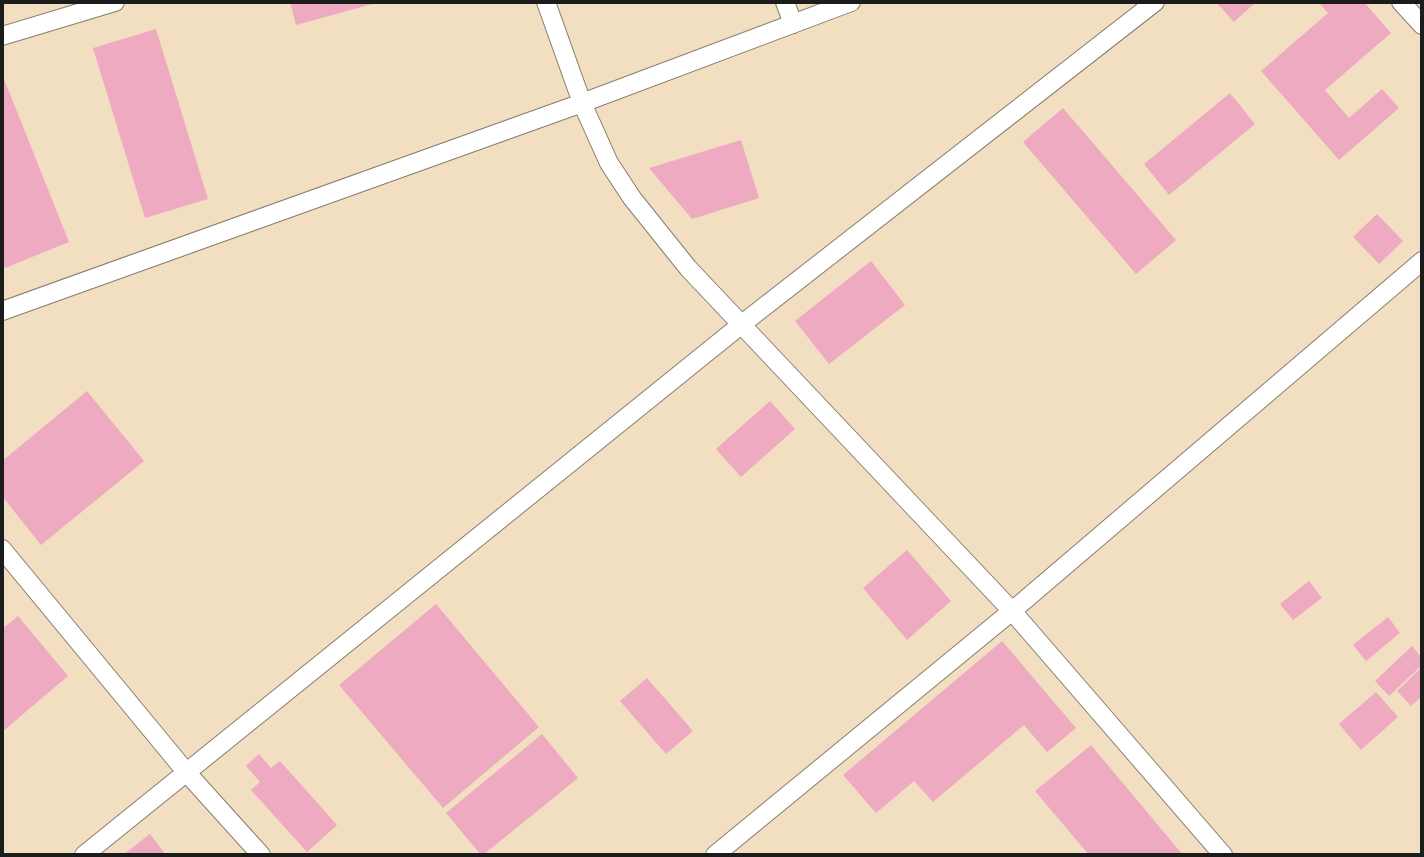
<!DOCTYPE html>
<style>
body{margin:0}
#map{position:relative;width:1424px;height:857px;overflow:hidden;background:#f2dec1;font-family:Cardo,serif}
canvas{display:block}
.frame{position:absolute;inset:0;border:4px solid #1c1c1c;pointer-events:none}
</style>
<div id="map">
<canvas width="1424" height="857"></canvas>
<div class="frame"></div>
</div>
<script>
const ctx = document.querySelector('canvas').getContext('2d');
ctx.lineJoin = 'round';
function fillPath(path, color) {
  ctx.fillStyle = color;
  ctx.fill(path, 'evenodd');
}
function stroke(path, color, width, dash) {
  ctx.strokeStyle = color;
  ctx.lineWidth = width;
  ctx.lineCap = dash ? 'butt' : 'round';
  ctx.setLineDash(dash || []);
  ctx.stroke(path);
}
fillPath(new Path2D(`
 M290 2H376V3L296 25Z
 M1216 2H1256L1234 22Z
 M1318 2H1364L1391 33 1325 90 1349 118 1382 89 1399 108 1339 160 1261 71 1328 13Z
 M156 29 208 199 145 218 93 48Z
 M2 74 69 242 5 268 2 259Z
 M1230 93 1255 124 1169 195 1144 164Z
 M1063 108 1176 240 1136 274 1023 142Z
 M741 140 759 198 692 219 649 168Z
 M1377 214 1403 241 1379 264 1353 237Z
 M871 261 905 305 829 364 795 321Z
 M87 391 144 461 41 545 2 496V461Z
 M770 401 795 429 741 477 716 449Z
 M907 550 951 601 907 640 863 588Z
 M1309 581 1322 598 1293 620 1280 604Z
 M436 604 539 727 443 808 339 685Z
 M18 616 68 676 2 732V629Z
 M1388 617 1400 633 1366 661 1353 645Z
 M1002 641 1076 728 1047 752 1024 725 933 802 914 781 876 813 843 775Z
 M1412 646 1422 658V665L1389 696 1375 681Z
 M1422 667V696L1411 706 1397 691Z
 M647 678 693 731 666 754 620 701Z
 M1376 692 1398 717 1361 750 1339 724Z
 M542 734 578 778 483 855H481L446 813Z
 M1091 745 1183 855H1089L1035 791Z
 M259 754 271 768 280 761 337 825 307 852 251 790 260 782 246 766Z
 M150 834 166 855H123Z`), '#eeaac0');
const minor = new Path2D(`
 M546 2 582 103 609 163 632 198 688 268 1012 611 715 855
 M785 2 793 24
 M1401 2 1422 25
 M2 36 115 2
 M2 311 582 103 851 2
 M2 549 187 773 261 855
 M84 855 742 324 1155 2
 M1223 855 1012 611 1422 261`);
stroke(minor, '#877d6e', 20);
stroke(minor, '#fff', 18);
</script>
